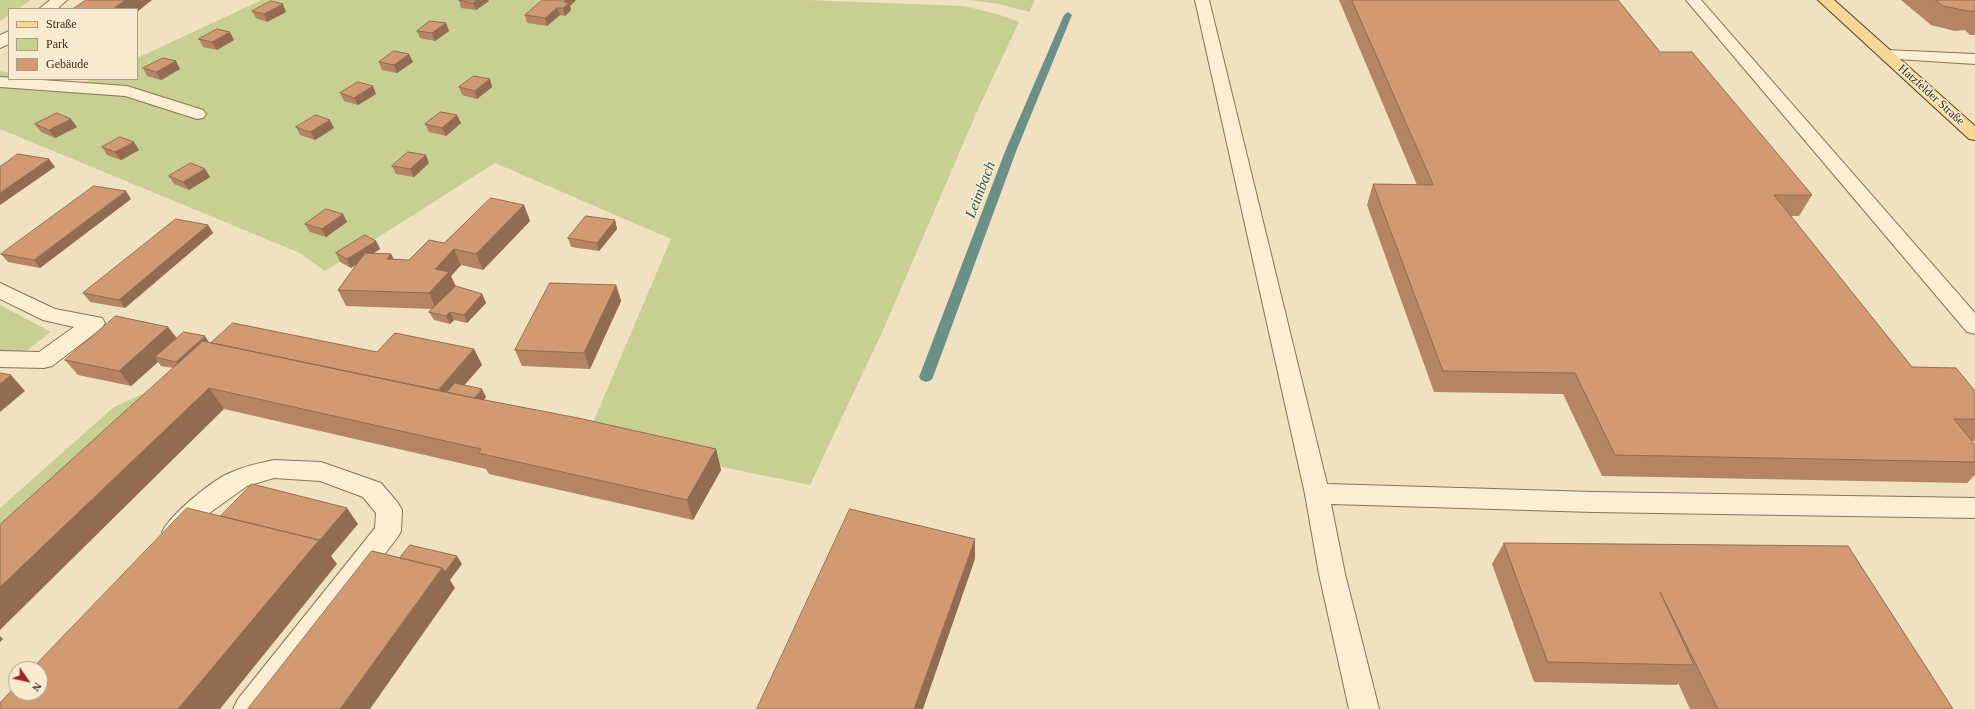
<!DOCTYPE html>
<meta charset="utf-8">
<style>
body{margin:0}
#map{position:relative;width:1975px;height:709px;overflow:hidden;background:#f0e1c0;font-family:"Times New Roman",serif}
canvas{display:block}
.legend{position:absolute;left:8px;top:8px;width:130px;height:72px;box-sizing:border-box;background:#f7ecd0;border:1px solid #ab9e88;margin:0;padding:5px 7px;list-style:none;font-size:12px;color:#392a1c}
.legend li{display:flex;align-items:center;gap:8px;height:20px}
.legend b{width:20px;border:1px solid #ab9e88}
.north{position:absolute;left:8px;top:661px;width:40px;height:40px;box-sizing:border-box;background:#f7ecd0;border:1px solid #ab9e88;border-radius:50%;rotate:124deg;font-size:11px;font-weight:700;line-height:16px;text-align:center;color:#392a1c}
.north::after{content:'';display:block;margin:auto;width:14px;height:18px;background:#9d2325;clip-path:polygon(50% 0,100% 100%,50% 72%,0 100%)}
</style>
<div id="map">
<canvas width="1975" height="709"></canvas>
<ul class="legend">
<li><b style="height:5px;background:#f6d795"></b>Straße</li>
<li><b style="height:11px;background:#c8cf93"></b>Park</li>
<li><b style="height:11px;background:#d19a73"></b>Gebäude</li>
</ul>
<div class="north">N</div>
</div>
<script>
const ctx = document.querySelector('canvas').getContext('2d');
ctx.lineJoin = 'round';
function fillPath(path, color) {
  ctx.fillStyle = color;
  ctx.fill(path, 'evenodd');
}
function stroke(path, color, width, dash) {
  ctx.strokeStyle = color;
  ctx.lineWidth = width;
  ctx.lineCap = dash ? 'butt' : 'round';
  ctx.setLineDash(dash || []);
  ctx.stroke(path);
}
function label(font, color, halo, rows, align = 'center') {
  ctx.font = font + ' "Times New Roman",serif';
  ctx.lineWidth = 3.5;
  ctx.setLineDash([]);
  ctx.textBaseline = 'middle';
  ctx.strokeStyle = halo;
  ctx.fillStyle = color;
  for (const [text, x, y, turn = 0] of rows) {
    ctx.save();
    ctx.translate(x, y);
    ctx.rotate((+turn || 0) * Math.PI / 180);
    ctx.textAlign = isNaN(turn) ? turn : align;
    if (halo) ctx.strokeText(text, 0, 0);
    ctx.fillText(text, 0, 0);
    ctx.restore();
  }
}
fillPath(new Path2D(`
 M0 0H31L18 9H9V15L0 21Z
 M262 0H807L964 6 997 14 1019 22 979 107 884 328 810 485 586 439 671 239 495 163 325 271 300 253 0 129V71L9 73V79H47L80 85 92 79H137V58Z
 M969 0H1035L1029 12 999 4Z
 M0 305 51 332 25 352H0Z
 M168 383 0 565V508L114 407Z`), '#c8cf93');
fillPath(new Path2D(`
 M1068 12 1072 15 1017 149 933 377 931 380 926 382 921 380 919 377 1006 149 1064 15Z`), '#6a9087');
const minor = new Path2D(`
 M50 0H67L57 9H39Z
 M1195 0H1209L1327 484 1593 492 1975 498V518L1593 512 1331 504 1345 574 1379 709H1349L1319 574 1305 494Z
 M1686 0H1701L1975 313V334L1967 332Z
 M9 31V44L0 48V35Z
 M1887 50 1975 54V64L1881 58 1879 55 1881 52Z
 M0 77 127 86 203 110 206 114 203 118 197 119 125 96 0 87Z
 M0 283 55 309 102 318 105 323 102 328 52 366 44 368 0 367V351L39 352 74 327 43 320 0 299Z
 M274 460 321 462 381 483 398 503 402 510 401 531 397 538 266 709H233L238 699 375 528 376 513 363 497 320 481 274 478 247 486 208 514 184 539 175 543 166 539 162 532C171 514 213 479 232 472 245 466 260 463 274 460Z`);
const major = new Path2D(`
 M1818 0H1834L1975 126V140L1969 139Z`);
stroke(minor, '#8a7257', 2);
stroke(major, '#58402b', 2);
fillPath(minor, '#fbefd3');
fillPath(major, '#f6d795');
fillPath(new Path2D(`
 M459 0 489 1 476 10 461 8Z
 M543 0H576L570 6 571 10 565 16 560 15 547 26 527 23 525 15Z
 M1339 0H1618L1660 52 1812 195 1799 216H1791L1912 367 1975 391V441H1971L1975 445V475L1967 483 1602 476 1563 394 1434 392 1367 205 1373 184 1417 185Z
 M1901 0H1975V35H1970L1965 30 1955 31 1931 25Z
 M252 11 286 12 267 22 256 18Z
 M446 23 449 31 435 41 420 38 417 31Z
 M199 39 234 40 217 50 203 47Z
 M379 62H413L397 73 382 70Z
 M143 68 180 69 161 80 147 76Z
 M490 79 492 87 477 99 462 95 459 87Z
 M340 93 376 94 358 105 344 101Z
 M461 123 446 136 429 132 425 124Z
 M35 124 77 127 55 138 41 132Z
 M296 127 334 128 315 140 300 135Z
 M102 147 139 150 121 160 107 155Z
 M429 163 414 177 396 174 392 166Z
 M205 169 210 177 189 190 174 184 169 176Z
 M131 199 40 268 8 262 1 254Z
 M524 205 530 221 483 270 461 265 451 276 456 286 482 294 486 303 467 323 454 320 450 324 434 320 429 312 433 309 346 306 338 290 357 264 351 268 340 262 336 253 376 241 380 249 374 253 391 254 394 260H409Z
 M343 214 347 222 326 237 310 232 305 224Z
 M615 220 617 229 599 251 571 247 568 238Z
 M208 225 213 233 125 308 90 302 83 293Z
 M616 285 621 301 590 369 522 366 515 350Z
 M168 327 177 338 211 343 377 352 474 349 482 365 464 385 486 397 484 400 716 449 721 470 693 520 489 474 486 469 224 409 173 368 161 366 158 362 131 386 78 375 65 360Z
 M1504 543 1953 709H1690L1678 683 1677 685 1534 682 1492 564Z`), '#b48463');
fillPath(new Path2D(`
 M125 0H152L137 12V9H113Z
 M477 0H488L489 1 476 10 473 3Z
 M566 0H576L570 6 571 10 565 16 563 8 564 2Z
 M283 4 286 12 267 22 264 14Z
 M557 8 560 15 547 26 545 18Z
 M446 23 449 31 435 41 432 33Z
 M230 32 234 40 217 50 212 42Z
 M409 54 413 62 397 73 394 65Z
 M176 61 180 69 161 80 156 72Z
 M490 79 492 87 477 99 475 91Z
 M373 86 376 94 358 105 354 98Z
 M457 115 461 123 446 136 442 128Z
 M71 119 77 127 55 138 49 130Z
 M330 120 334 128 315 140 310 132Z
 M134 142 139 150 121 160 115 152Z
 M426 155 429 163 414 177 410 169Z
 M49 159 55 167 0 205V193Z
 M205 169 210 177 189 190 183 182Z
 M126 191 131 199 40 268 34 260Z
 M524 205 530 221 483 270 476 254Z
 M343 214 347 222 326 237 322 229Z
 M615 220 617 229 599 251 597 243Z
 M208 225 213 233 125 308 119 300Z
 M376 241 380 249 351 268 347 259Z
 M454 249 461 265 451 276 456 288 436 309 429 293 435 269Z
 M391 254 399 269 387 259Z
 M616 285 621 301 590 369 584 353Z
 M482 294 486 303 467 323 464 315Z
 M450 312 454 320 450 324 446 316Z
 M168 327 180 343 155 357 158 362 131 386 119 371Z
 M205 336 210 344 182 370 176 362Z
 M474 349 482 365 448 404 435 395Z
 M11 375 25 391 0 412V384Z
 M209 388 224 409 0 630V587Z
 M482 389 486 397 470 416 466 408Z
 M716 449 721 470 693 520 687 500Z
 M347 508 358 524 331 556 337 564 220 709H178L319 540Z
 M975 539V559L923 709H914Z
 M457 556 462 564 450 580 455 588 370 709H340L442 568Z
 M0 636 3 639 0 642Z`), '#926c50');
const building = new Path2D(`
 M86 0H125L113 9H73Z
 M459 0H477L473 3Z
 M543 0H566L564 2 569 3 563 8H557L545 18 525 15Z
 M1352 0H1618L1660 52H1692L1812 195H1774L1912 367 1956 368 1975 391V419H1954L1975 445V462L1615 455 1575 373 1443 371 1373 184 1433 185Z
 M1936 0H1975V11H1968L1943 6Z
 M271 1 283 4 264 14 252 11Z
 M430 21 446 23 432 33 417 31Z
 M217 29 230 32 212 42 199 39Z
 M394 51 409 54 394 65 379 62Z
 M163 58 176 61 156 72 143 68Z
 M474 76 490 79 475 91 459 87Z
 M358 82 373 86 354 98 340 93Z
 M441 112 457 115 442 128 425 124Z
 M57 113 71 119 49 130 35 124Z
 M316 115 330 120 310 132 296 127Z
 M120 137 134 142 115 152 102 147Z
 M408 152 426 155 410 169 392 166Z
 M18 154 49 159 0 193V167Z
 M191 163 205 169 183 182 169 176Z
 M94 186 126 191 34 260 1 254Z
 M491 198 524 205 476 254 454 249 435 269 449 272 429 293 338 290 365 253 391 254 387 259 409 260 429 240 444 243Z
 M326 209 343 214 322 229 305 224Z
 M586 216 615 220 597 243 568 238Z
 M176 219 208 225 119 300 83 293Z
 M365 235 376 241 347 259 336 253Z
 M550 283 616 285 584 353 515 350Z
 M456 286 482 294 464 315 450 312 446 316 429 312Z
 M116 316 168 327 119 371 65 360Z
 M233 323 377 352 395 333 474 349 438 390 211 343Z
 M184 332 205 336 176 362 155 357Z
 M203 341 459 395 578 418 716 449 687 500 478 453 481 449 209 388 0 587V525Z
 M0 373 11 375 0 384Z
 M455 383 482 389 474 398 447 392Z
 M252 484 347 508 320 540H319L221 516Z
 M187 508 319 540 178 709H0V703L16 686V693H40V669H32Z
 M850 509 975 539 914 709H757Z
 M1504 543 1848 546 1953 709H1718L1660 592 1694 665 1548 662Z
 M410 545 457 556 445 572 442 568 400 558Z
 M372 551 442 568 340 709H248Z`);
fillPath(building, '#d19a73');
stroke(building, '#926c50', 1);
label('12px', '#392a1c', '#f7ecd0', [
 ["Hatzfelder Straße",1931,95,42]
]);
label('italic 15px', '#2a5a56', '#f7ecd0', [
 ["Leimbach",981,190,-69]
]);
</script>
